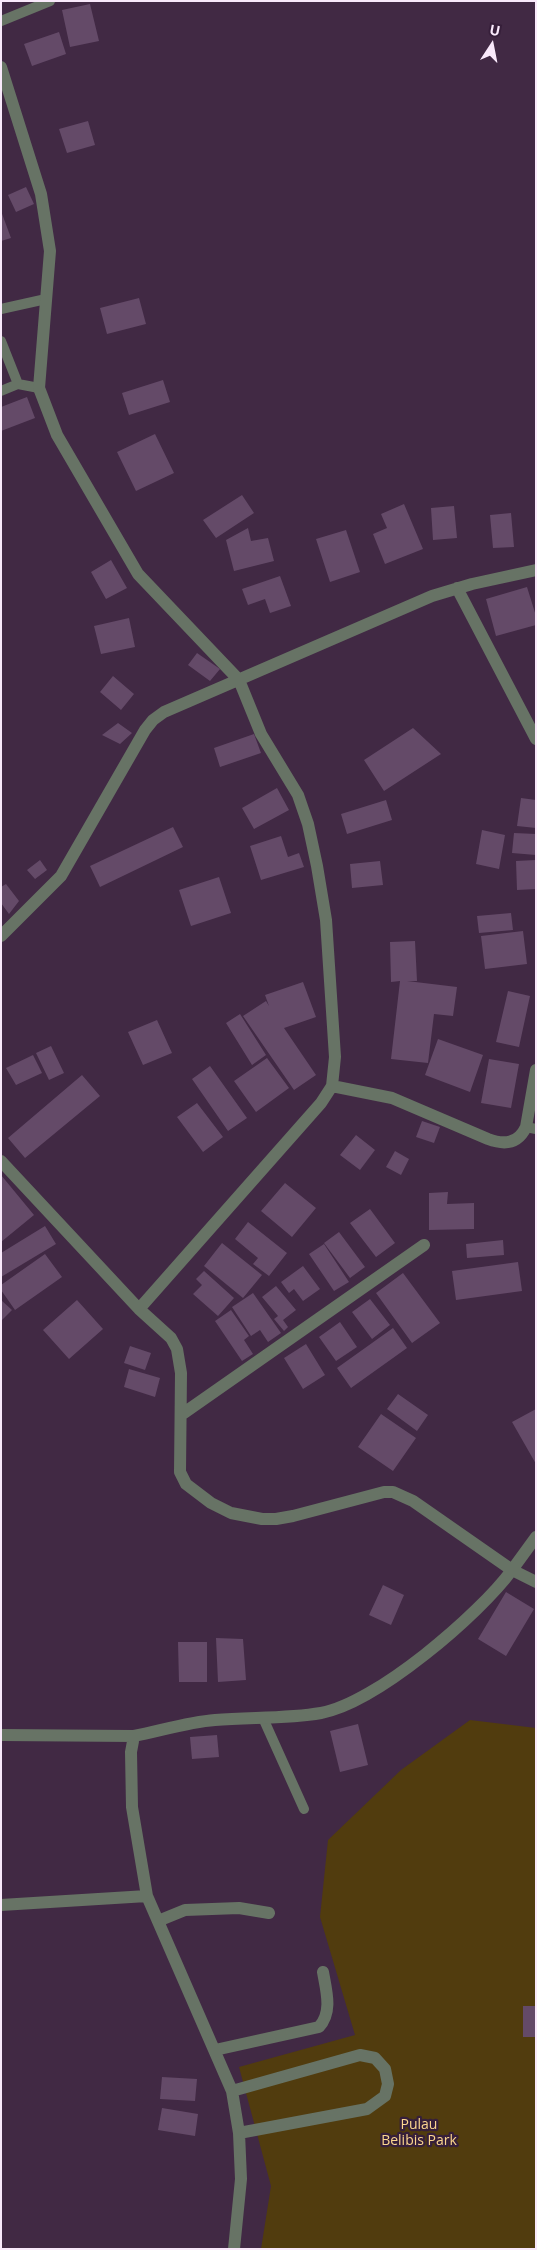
<!DOCTYPE html>
<style>
body{margin:0}
#map{position:relative;width:537px;height:2250px;overflow:hidden;background:#412944;font-family:"Open Sans",sans-serif}
canvas{display:block}
.frame{position:absolute;inset:0;border:2px solid #f9e9fb;pointer-events:none}
.north{position:absolute;left:467px;top:20px;width:50px;height:50px;-webkit-text-stroke:4px #361f3a;paint-order:stroke;rotate:11deg;font-size:14px;font-weight:700;line-height:20px;text-align:center;color:#f9e9fb}
.north::after{content:'';display:block;margin:auto;width:18px;height:22px;background:#f9e9fb;clip-path:polygon(50% 0,100% 100%,50% 72%,0 100%)}
</style>
<div id="map">
<canvas width="537" height="2250"></canvas>
<div class="frame"></div>
<div class="north">U</div>
</div>
<script>
const ctx = document.querySelector('canvas').getContext('2d');
ctx.lineJoin = 'round';
function fillPath(path, color) {
  ctx.fillStyle = color;
  ctx.fill(path, 'evenodd');
}
function stroke(path, color, width, dash) {
  ctx.strokeStyle = color;
  ctx.lineWidth = width;
  ctx.lineCap = dash ? 'butt' : 'round';
  ctx.setLineDash(dash || []);
  ctx.stroke(path);
}
function label(font, color, halo, rows, align = 'center') {
  ctx.font = font + ' "Open Sans",sans-serif';
  ctx.lineWidth = 4.5;
  ctx.setLineDash([]);
  ctx.textBaseline = 'middle';
  ctx.strokeStyle = halo;
  ctx.fillStyle = color;
  for (const [text, x, y, turn = 0] of rows) {
    ctx.save();
    ctx.translate(x, y);
    ctx.rotate((+turn || 0) * Math.PI / 180);
    ctx.textAlign = isNaN(turn) ? turn : align;
    if (halo) ctx.strokeText(text, 0, 0);
    ctx.fillText(text, 0, 0);
    ctx.restore();
  }
}
fillPath(new Path2D(`
 M470 1720 536 1728V2249H261L271 2186 239 2067 355 2035 320 1917 328 1840 401 1770Z`), '#513c0e');
fillPath(new Path2D(`
 M90 4 99 41 70 47 62 10Z
 M59 32 66 54 32 66 24 44Z
 M88 121 95 145 67 153 59 129Z
 M26 187 34 204 16 212 8 195Z
 M1 211 11 238 1 241Z
 M139 298 146 324 107 334 100 308Z
 M163 380 170 402 129 415 122 393Z
 M27 397 35 418 1 431V407Z
 M155 434 174 473 136 491 117 452Z
 M242 495 254 513 216 538 203 520Z
 M404 504 423 549 385 564 373 534 387 528 381 514Z
 M454 506 457 538 433 540 431 508Z
 M511 513 514 547 493 548 490 515Z
 M248 528 251 541 268 538 274 561 234 571 226 540Z
 M346 530 360 572 330 582 316 539Z
 M111 560 127 588 106 599 91 572Z
 M280 576 291 606 270 613 265 599 248 605 242 589Z
 M527 587 536 616V625L496 636 486 599Z
 M129 618 135 647 101 654 94 626Z
 M197 653 220 669 210 681 188 665Z
 M113 676 134 694 121 710 100 692Z
 M118 723 132 733 120 744 102 735Z
 M413 728 441 754 384 791 364 760Z
 M254 734 261 753 220 767 214 748Z
 M277 788 289 810 254 829 242 808Z
 M521 798 536 800V828L517 826Z
 M386 800 392 820 347 834 341 814Z
 M173 827 183 847 100 887 90 866Z
 M482 830 505 835 499 869 476 864Z
 M514 833 536 834V855L512 853Z
 M281 836 288 857 299 853 304 867 261 880 250 846Z
 M40 860 47 870 35 879 27 870Z
 M536 860V889L517 890 516 861Z
 M380 861 383 885 352 888 350 864Z
 M219 877 231 913 191 926 179 890Z
 M6 884 19 901 9 914 1 903V887Z
 M511 913 513 930 479 933 477 916Z
 M523 931 527 964 485 969 481 936Z
 M415 941 417 981H407L457 987 453 1016 434 1014 428 1063 391 1059 400 981 391 982 390 942Z
 M303 982 316 1017 284 1028 316 1075 294 1090 243 1016 266 1001 269 1006 265 995Z
 M508 991 530 996 519 1047 496 1042Z
 M240 1014 266 1055 252 1065 226 1023Z
 M157 1020 172 1053 143 1065 128 1032Z
 M438 1039 483 1055 470 1092 425 1075Z
 M51 1046 64 1073 49 1080 36 1053Z
 M33 1055 42 1073 16 1085 6 1068Z
 M267 1058 289 1088 256 1112 234 1081Z
 M489 1059 519 1064 511 1108 481 1103Z
 M210 1066 247 1118 228 1131 192 1079Z
 M82 1075 100 1096 25 1158 8 1138Z
 M197 1103 223 1137 203 1152 177 1117Z
 M422 1121 440 1127 434 1143 416 1137Z
 M356 1135 375 1150 360 1170 340 1155Z
 M395 1151 409 1159 401 1175 386 1167Z
 M1 1175 34 1215 1 1242Z
 M285 1183 316 1208 292 1237 261 1211Z
 M448 1192 447 1204 474 1203V1229L429 1230V1193Z
 M370 1209 395 1243 376 1257 350 1223Z
 M248 1222 287 1253 269 1276 253 1264 258 1258 235 1239Z
 M45 1226 56 1244 1 1277V1253Z
 M339 1232 365 1267 350 1278 324 1243Z
 M503 1240 504 1255 467 1258 466 1244Z
 M222 1243 262 1275 243 1298 204 1266Z
 M324 1244 349 1282 334 1291 309 1254Z
 M45 1254 62 1277 15 1310 1 1290V1285Z
 M518 1262 522 1291 456 1300 452 1271Z
 M303 1266 320 1289 303 1301 294 1289 289 1293 281 1282Z
 M204 1271 234 1298 218 1316 193 1294 202 1285 196 1279Z
 M403 1273 440 1323 412 1343 376 1293Z
 M276 1286 296 1310 283 1320 288 1327 284 1331 274 1319 278 1316 262 1297Z
 M253 1293 281 1333 268 1342 260 1330 251 1336 232 1307Z
 M370 1299 390 1325 372 1339 352 1312Z
 M1 1300 12 1310 1 1321Z
 M77 1300 103 1329 69 1359 43 1330Z
 M231 1310 249 1336 244 1340 253 1354 242 1361 215 1321Z
 M340 1322 357 1347 336 1361 319 1337Z
 M393 1328 407 1348 351 1388 337 1368Z
 M306 1344 325 1375 303 1389 284 1358Z
 M130 1346 151 1353 145 1370 124 1363Z
 M129 1369 160 1378 155 1397 124 1387Z
 M398 1394 428 1415 417 1431 387 1409Z
 M536 1409V1464L512 1422Z
 M381 1414 416 1438 393 1471 358 1447Z
 M383 1585 404 1595 391 1625 369 1615Z
 M506 1592 534 1609 506 1656 478 1639Z
 M216 1638 243 1639 246 1680 218 1682Z
 M178 1642H207V1682H179Z
 M358 1724 368 1765 340 1772 330 1731Z
 M217 1735 219 1757 192 1759 190 1737Z
 M523 2006H536V2037H523Z
 M162 2077 197 2079 195 2101 160 2099Z
 M162 2108 198 2114 195 2136 158 2130Z`), '#644a68');
stroke(new Path2D(`
 M1 21 50 1
 M1 309 46 299
 M1 341 18 384
 M1 391 18 384 39 388
 M526 1127 536 1129
 M263 1718 304 1809`), '#677365', 10);
stroke(new Path2D(`
 M1 67 41 194 50 251 39 388 57 435 138 574 239 680 261 734 298 795 308 824 317 866 326 920 335 1057 332 1086 321 1103 139 1309
 M457 588 536 739
 M1 936 61 876 145 730 153 720 164 712 432 596 472 584 536 570
 M332 1086 392 1098 488 1139C504 1145 518 1144 526 1127L536 1070
 M1 1161 139 1309 171 1338 177 1349 181 1373 180 1472 186 1484 211 1503 231 1513 262 1519H276L293 1516 384 1492H393L413 1501 512 1570 536 1537
 M181 1415 424 1245
 M1 1735 134 1736
 M1 1905 147 1896
 M158 1921 185 1910 239 1908 269 1913
 M215 2050 319 2027C333 2012 326 1990 323 1972
 M232 2091 360 2055 375 2058 385 2069 388 2084 385 2096 367 2109 239 2133
 M234 2249 241 2179 239 2133 232 2091 147 1896 132 1807 131 1752 134 1736C160 1731 188 1722 215 1720 250 1717 286 1719 321 1713 376 1703 479 1615 512 1570L536 1582`), '#677365', 12);
label('14px', '#fcd68f', '#361f3a', [
 ["Pulau",419,2125],
 ["Belibis Park",419,2141]
]);
</script>
